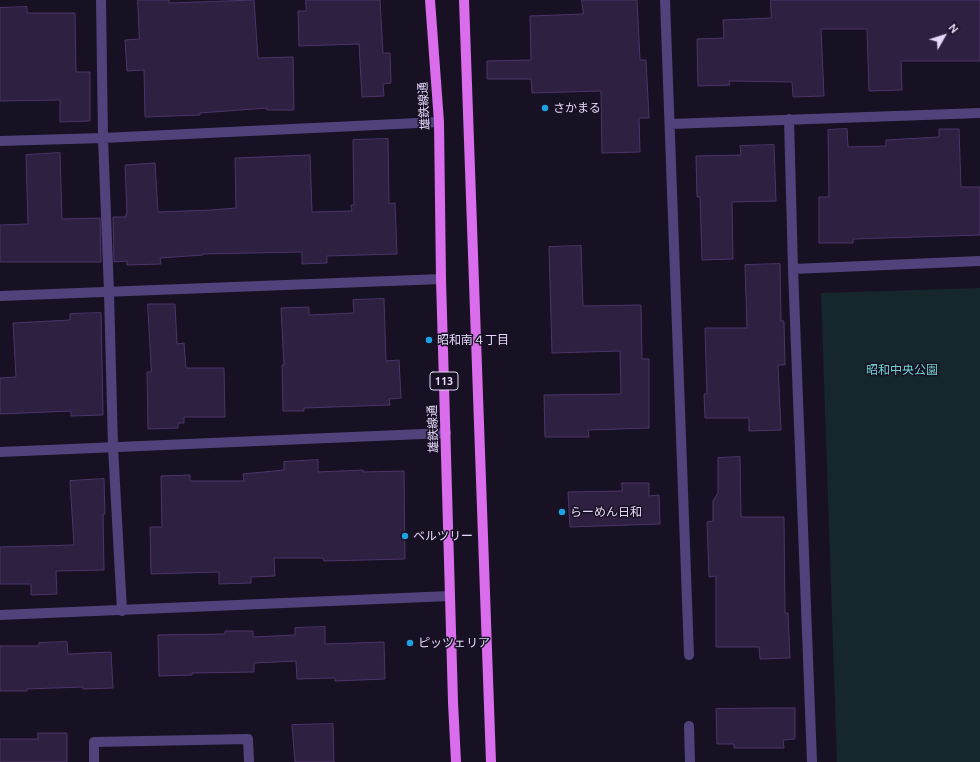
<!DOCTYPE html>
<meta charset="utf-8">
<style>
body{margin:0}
#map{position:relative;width:980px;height:762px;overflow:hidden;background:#181123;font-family:Ubuntu,sans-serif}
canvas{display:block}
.north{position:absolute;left:924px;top:16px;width:40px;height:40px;-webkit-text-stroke:3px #181123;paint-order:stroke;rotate:51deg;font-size:11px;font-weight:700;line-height:16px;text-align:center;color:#e4d8fa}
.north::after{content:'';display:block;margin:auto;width:14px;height:18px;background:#e4d8fa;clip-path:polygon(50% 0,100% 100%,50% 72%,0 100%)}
</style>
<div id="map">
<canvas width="980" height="762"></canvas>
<div class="north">N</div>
</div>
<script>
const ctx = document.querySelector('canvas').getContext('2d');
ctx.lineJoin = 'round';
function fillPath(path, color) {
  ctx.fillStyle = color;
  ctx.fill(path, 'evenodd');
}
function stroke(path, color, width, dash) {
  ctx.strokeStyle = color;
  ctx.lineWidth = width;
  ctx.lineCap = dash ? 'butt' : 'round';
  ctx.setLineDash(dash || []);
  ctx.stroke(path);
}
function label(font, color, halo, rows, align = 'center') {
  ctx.font = font + ' Ubuntu,"Noto Sans JP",sans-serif';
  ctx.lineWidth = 3;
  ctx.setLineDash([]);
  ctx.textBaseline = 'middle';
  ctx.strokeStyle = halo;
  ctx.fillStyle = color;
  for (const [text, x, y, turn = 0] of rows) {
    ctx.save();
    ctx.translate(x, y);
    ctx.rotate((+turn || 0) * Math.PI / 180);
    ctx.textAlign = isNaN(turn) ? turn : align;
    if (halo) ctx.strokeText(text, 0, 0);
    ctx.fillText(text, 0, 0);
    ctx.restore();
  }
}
fillPath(new Path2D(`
 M980 288V762H837L821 293Z`), '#15272c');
const building = new Path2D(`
 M138 0H169V3L254 0 258 58 293 57 294 110H267V108L200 113V115L145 117 144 70 127 71 125 40 139 39Z
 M306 0H380L383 53H390L391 83 383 84 384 96 362 97 359 44 299 46 298 11H306Z
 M582 0H637L640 60H646L649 118H639L640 152 602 153 601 91 532 93 531 79H487V61L531 60 530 16 583 14Z
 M771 0H980V61H901L902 90 869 91 867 29H821L824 96 793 97 792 82 729 81 730 85 698 86 697 39 724 38 723 20 771 18Z
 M27 7V13H75L76 72H90V121L60 122V100L0 101V8Z
 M847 129 848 147 886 146V140L939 137V129H959L961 187H980V235L853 239V243H819V197H829L828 130Z
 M388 139 389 204 395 203 397 254 327 256V263L302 264V252L203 254V255L160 258 161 264 127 265V261L114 262 113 217H126V214H127L125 165 155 163 158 212 211 210 236 208 235 158 310 155 312 212 352 211 351 205H354L353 140Z
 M774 145 776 201 732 202 733 259 702 260 700 197H697L696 156 741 155 740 146Z
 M60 153 62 219 100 218 101 262H0V225L28 224 26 155Z
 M581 246 583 306 641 305 642 359H649V428L588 430 589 437H545L544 395 621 394 620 351 552 353 549 247Z
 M780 264 781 321H784L785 365H778L781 430 749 431V418H705L704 394H707L705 328H747L745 265Z
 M384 299 386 361 399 360 401 398 389 399 390 405 304 408V411H283L282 365H284L281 308 309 307V315L354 313 353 300Z
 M148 304H175L177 344 184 343 186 368H224L225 417H184V423H178V428L148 429 147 372H151Z
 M101 313 103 415 71 416V411L0 414V378L16 377 13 323 70 320V314Z
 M740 457 741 517H784L785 613H788L790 658 760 659 759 647H716V576L709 577 707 522 713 521V501L718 493V458Z
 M318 460V472L363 470V472L404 471 405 559 324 561 323 558H274L275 576 251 577V583L219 584V572L151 574 150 527H162L161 476 190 475V481H244L243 474 284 470V462Z
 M104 479 105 514H103L104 570 56 571 57 594 31 595V584H0V547L74 545 70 481Z
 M622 483H649V496L659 495 660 524 570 527 568 492 622 491Z
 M325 627V644L384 642 385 679 335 681V678L297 679 296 661 254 663V672L192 673V675L159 676 158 635 225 634V631H253V637L295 635V628Z
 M67 642 68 654 111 652 113 688 83 689V687L27 689V691H0V646H39V643Z
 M765 708H795V739L783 740 784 748H734V744H717L716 709Z
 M333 724 334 762H295L292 725Z
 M38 733H67V762H0V739H38Z`);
fillPath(building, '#2e2041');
stroke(building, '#4b356a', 1);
stroke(new Path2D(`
 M101 0 103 138 109 292 113 447 122 611
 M665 0 689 655
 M789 119 793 269 812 762
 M670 124 980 113
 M0 141 103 138 439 122
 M793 269 980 261
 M0 296 441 279
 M0 452 446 433
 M0 615 450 596
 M689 726 690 762
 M94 762V742L248 739 249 762`), '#51427c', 10);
stroke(new Path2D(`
 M430 0 439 122 441 279 453 702 456 762
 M464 0 491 762`), '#da6dec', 10);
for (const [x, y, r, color] of [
 [545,108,4,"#1da1e1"],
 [429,340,4,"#1da1e1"],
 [562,512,4,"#1da1e1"],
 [405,536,4,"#1da1e1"],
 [410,643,4,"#1da1e1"]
]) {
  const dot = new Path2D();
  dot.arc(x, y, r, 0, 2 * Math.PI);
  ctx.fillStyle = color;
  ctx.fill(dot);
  stroke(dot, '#181123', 1.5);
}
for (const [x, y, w] of [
 [444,381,28]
]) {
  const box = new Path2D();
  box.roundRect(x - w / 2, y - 9, w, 18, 3);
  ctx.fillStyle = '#181123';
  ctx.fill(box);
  stroke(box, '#e4d8fa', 1);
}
label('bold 11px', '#e4d8fa', null, [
 ["113",444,381]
]);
label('12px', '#e4d8fa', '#181123', [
 ["雄鉄線通",424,106,-93],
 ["雄鉄線通",433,429,-92]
]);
label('12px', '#e4d8fa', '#181123', [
 ["さかまる",553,108],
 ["昭和南４丁目",437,340],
 ["らーめん日和",570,512],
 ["ベルツリー",413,536],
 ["ピッツェリア",418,643]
], 'left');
label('12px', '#6dd1cf', '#181123', [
 ["昭和中央公園",902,370]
]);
</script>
